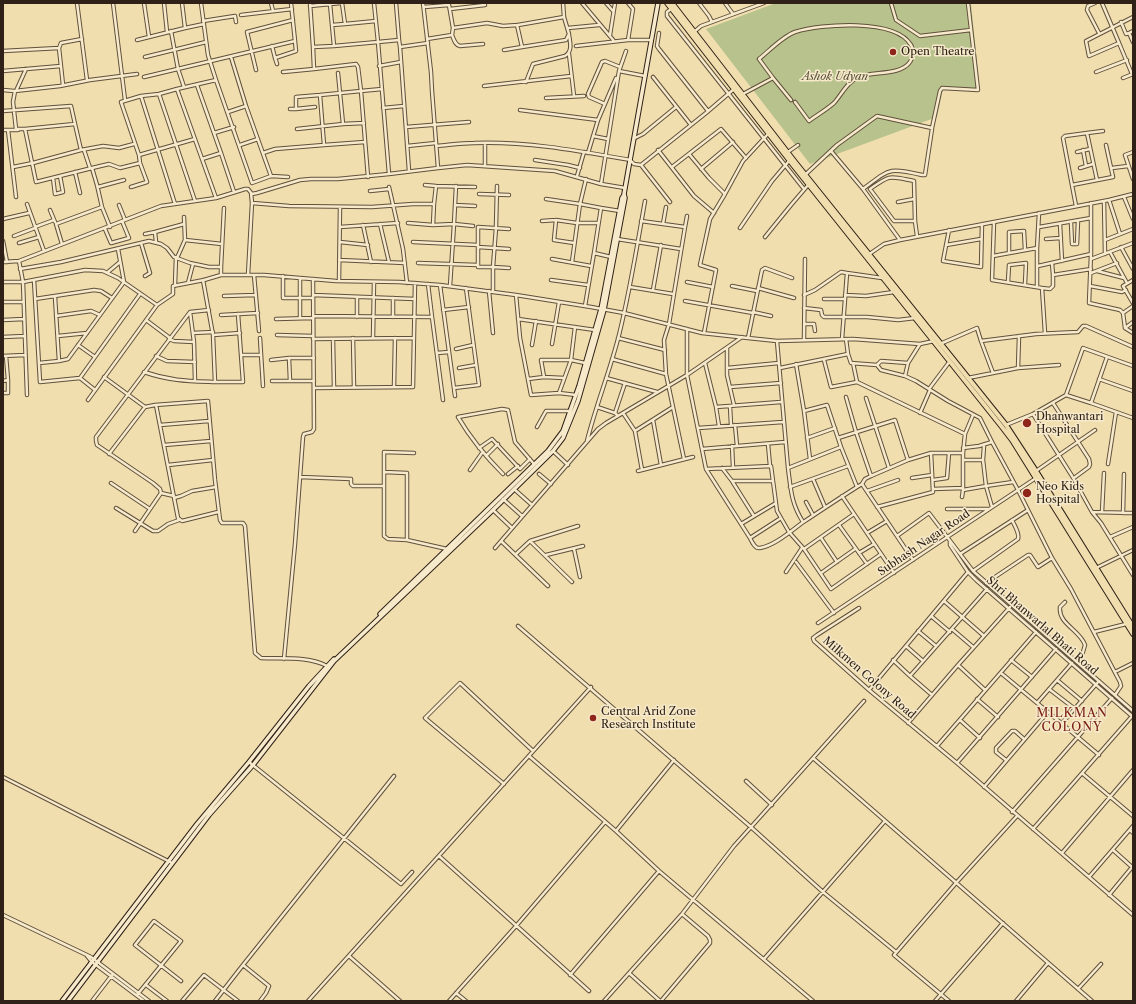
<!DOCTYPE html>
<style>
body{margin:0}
#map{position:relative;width:1136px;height:1004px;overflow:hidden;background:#f1deaf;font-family:"Libre Caslon Text",serif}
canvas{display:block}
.frame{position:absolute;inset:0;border:4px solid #2f2117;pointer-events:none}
</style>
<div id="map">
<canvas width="1136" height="1004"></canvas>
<div class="frame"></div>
</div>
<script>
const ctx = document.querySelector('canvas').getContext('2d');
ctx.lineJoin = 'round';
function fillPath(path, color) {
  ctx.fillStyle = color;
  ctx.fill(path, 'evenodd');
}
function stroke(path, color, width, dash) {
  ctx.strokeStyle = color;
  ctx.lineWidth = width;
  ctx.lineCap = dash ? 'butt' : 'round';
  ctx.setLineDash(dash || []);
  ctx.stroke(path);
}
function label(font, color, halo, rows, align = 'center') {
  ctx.font = font + ' "Libre Caslon Text",serif';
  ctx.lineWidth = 3;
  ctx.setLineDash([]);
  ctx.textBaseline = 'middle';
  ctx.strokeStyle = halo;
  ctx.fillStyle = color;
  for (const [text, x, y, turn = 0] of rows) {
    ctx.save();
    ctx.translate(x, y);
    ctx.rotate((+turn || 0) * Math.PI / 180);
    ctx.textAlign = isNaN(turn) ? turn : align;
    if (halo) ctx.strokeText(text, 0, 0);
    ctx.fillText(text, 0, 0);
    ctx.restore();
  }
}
fillPath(new Path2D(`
 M776 3H971L980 92 943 89 937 117 810 164 706 29Z`), '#b8c28c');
const street = new Path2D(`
 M77 3 87 80
 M113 3 125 100
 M144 3 149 37
 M164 3 167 32
 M182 3 185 28 204 24
 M201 3 208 55 216 80 177 89 216 198
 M271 3 273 11
 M310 3 313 47
 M342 3 345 24 376 21
 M396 3 399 40
 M423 3 431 72 432 91 438 168 389 174 378 42 399 40 400 47 428 43
 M563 3 564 17
 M582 3 614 41
 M606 3 613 11
 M699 3 709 16 712 22
 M725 3 733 14
 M891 3 896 20 920 36 971 30
 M1095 3 1088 6 1087 10 1099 33
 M1102 3 1119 43
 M330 4 332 25
 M310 6 341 3
 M424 7 449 5 453 28
 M450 9 485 5
 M671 9 667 12V16L804 189
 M241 15 292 9
 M203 21 235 16 236 22
 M1121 22 1126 34 1129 33
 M345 24 332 25 334 46 378 42 374 3
 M568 28 599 25
 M171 31 178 69 184 87
 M1133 31 1129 33 1133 42
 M694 32 701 26 764 3
 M659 33 657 46 659 49 708 111
 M452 35C454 40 455 45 460 46L483 44
 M610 35 615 3
 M427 39 452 35 453 28 487 23 503 26 518 25 564 17 569 34 566 40 522 47 517 25
 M137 40 185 28
 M628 40 633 9 628 3
 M272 46 275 58 296 51 295 41
 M334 46 313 47 314 69 356 64 358 67 361 91 382 89
 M576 46 628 40H651
 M400 47 409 171
 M504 50 522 47
 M3 51 59 48
 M569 54 574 96
 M145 57 206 42
 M231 57 246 106
 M275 58 277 64
 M379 66 401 62
 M256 70 247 32 293 20
 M3 71 61 66
 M619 71 645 76
 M283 72 314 69
 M1096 72 1127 60
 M338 73 343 124 364 123
 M1132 74 1119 43 1089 56 1086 41 1133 17
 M144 77 295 41 291 3
 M653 77 691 125
 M773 78 791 100
 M1123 78 1133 74
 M216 80 252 183 271 176 288 177
 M526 82 533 64 565 56C573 51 570 42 569 35
 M63 85 59 48 61 43 82 39
 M197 85 221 153
 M484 86 571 76
 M3 90 14 91
 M16 91 26 69
 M159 94 195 201
 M743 94 773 78 759 59C769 51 783 36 795 32 821 24 895 18 911 45 914 50 914 56 910 62 900 76 873 71 859 77 847 82 842 94 834 103 826 110 817 115 809 121L795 102
 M141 96 121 102 139 155 195 139
 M546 98 584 96
 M605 104 589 97 588 94 602 62 605 61 620 67
 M315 107 296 109V97L320 95
 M383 108 404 106
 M290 109H296
 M520 110 598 120
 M3 111 71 106 75 124
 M228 112 246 106 271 176
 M406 127 469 122
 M25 129 75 124 81 150
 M297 129 343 124
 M3 130H18
 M8 130 16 197
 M214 133 234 127
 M1087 133 1103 131
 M593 136 608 139
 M635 138 643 134 676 107
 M240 145 258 139
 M324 145 365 142
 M407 146 436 143
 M437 146C449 145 461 143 474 143 526 141 579 151 630 160L634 164 641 165
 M84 150 90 168
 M658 150 694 196 714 213
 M1083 150 1086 166
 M831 151 863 189 900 240
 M788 152 798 145
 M1077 152 1090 149
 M1133 152 1125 155 1133 179
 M263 153 275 149 324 145 320 95 361 91 368 177
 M588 153 598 120 616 78
 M689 154 709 178 725 194
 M202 159 221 153 234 192
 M535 160 568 165 580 168
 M485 166V143
 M13 167 33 163 81 150 103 146 119 148 134 144
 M672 167 721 129 746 158
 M92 168 36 182 25 129H16L13 102 15 91 60 86 90 80 137 74
 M438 168 467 165 555 171 601 184
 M1080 168 1093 164
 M1112 168 1128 166
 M701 169 733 142
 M75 172 80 193
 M806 174 837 145 877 116 932 128 940 91 942 88 978 90 968 3
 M577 176 584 152
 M53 178 55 194 63 192 60 176
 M425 185 436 186 434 204
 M1072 185 1113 177 1106 145
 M436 186 475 187
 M456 186 454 224 473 226
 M497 186 496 227V228L493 267H478V247L509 249
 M98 187 124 180
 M131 187 147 182 140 163
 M389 187 403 249 407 283
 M625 188 601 184 619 71 626 51
 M863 189C890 169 888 167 922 175H925L932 129
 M370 191 389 189
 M479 194 509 195
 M1124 197 1133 219
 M546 199 580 204 586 179
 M1109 200 1120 234
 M1104 201 1105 254
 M670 202 641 165 706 113 734 89
 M898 202 914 199
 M252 203 289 206 372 207 413 204H434L433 225
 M27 204 44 251
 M175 204 141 96 159 94 177 89
 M119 205 125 220
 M455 205 475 206
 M1076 206 1063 138 1065 136 1087 133 1097 180
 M601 208 620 211
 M50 210 55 222
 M184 217 185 240 222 244
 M3 219 29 213
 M556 220 577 223H598
 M542 221 556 220 554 240 574 243
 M641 221 685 227 669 324 664 340 666 374 684 459
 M915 221H894L870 189C891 174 889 176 914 181L915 221 917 236
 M994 222 992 280 1042 288 1045 333
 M408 223 433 225 454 224 450 286
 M1071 223 1072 244H1077L1078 221
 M380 224 389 262
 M663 224 666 207
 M1060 224 1062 261
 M363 225 371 262
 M35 227 54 220
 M110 227 102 207 97 185 92 168 109 164 120 168 140 163 139 155
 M340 227 398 223
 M685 227 687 216
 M1039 227 1091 218V203
 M740 228 772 181 789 161
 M105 229 111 243 129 238 122 221
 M949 230 943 261 981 267 982 224
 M145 234 155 232
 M14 236 35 228
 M765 237 791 205 809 184
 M617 239 681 249
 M1046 239 1061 238
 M1105 240 1133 229
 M3 241 7 262
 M156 242 155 232 184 224
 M340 242 368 245
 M413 242 478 245V247
 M19 243 39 237
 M141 243 150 273 145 276
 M62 244 56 224 102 207
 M478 245V227L509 229
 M946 245 981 239
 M1121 247 1133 269
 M1110 252 1127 283
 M1009 253V232L1024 231 1025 250
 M1091 254 1089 303 1120 310 1123 313 1125 328 1133 333
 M868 255 884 244 900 240 1109 200 1133 194
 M993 256 1037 248 1039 213
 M177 258 185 240
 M552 259 591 266
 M1091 259 1133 243
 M339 260 405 263
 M3 262 19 261
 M572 262 580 204 601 208 594 253
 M418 263 478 265
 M1052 263 1053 275 1091 269
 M1038 266 1091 254V218
 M221 267 224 208
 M20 269 61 262 149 241 161 244 167 248 174 257 190 263 209 267H221V275
 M1097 271 1124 278
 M108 272 120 262
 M847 273 882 278
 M1091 273 1117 263
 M248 275 252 203 251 193
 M254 275 259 331
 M283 276V298H313
 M300 278V318
 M34 280 40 382 80 378 140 294
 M551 280 588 285
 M1133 280 1123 286 1133 303
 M339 281 340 207
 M3 282H23L85 270 103 271 118 278 157 305 173 294V286L204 280 221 275H264L336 281 399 282 440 285 516 295 591 307 624 313 702 333 748 338 777 341 853 339 920 344 934 341
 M687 282 713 287
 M1008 282 1009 265 1026 263 1025 284
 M188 283 193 264
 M175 285 176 257
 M440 285 455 396
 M732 286 757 291
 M1090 286 1122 292 1126 290
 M630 287 673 294
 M1037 287V248
 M758 288 794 298
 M1042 288 1050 289 1053 286V275
 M653 290 661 245
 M489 291 493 333
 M493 291V267L509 268
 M313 295 415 299
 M516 295 520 338 531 395 559 393 576 395
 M804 295 815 290 841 272 847 273 842 339
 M845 295 866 296 894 292
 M224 296 256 295
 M55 297 59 361 68 359 124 282 118 249
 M357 297V317
 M35 299 94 290 101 291 112 298
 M824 299H844
 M685 301 753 313
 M3 302H23
 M585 306 594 253 611 257
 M804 308 821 310 822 315 824 317H867L898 320 915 318
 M443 310 469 307
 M190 312 194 342 195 381
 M753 312 771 316
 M1123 313 1133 306
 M221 315 258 313
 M56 316 91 311 100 315
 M313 316 432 317 428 284
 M393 317V298
 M432 317 443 400
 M276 319 313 318
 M518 319 595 330
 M3 320 24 319
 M146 320 170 338
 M804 324H814L815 331
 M1125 328 1133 322
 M193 333 213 332
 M704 333 716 270 700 265 710 219 725 194 743 161 768 134
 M213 335 240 333
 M277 335 313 336
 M58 336 87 333
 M3 337 25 336
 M260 338 263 386
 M353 338 354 387
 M373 338 374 282
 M618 338 665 350
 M748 338 762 270 765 268 792 278
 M169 339 174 341 194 342
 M313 339 414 338
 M333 339 334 387
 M846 339 848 354
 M804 340 805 259
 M777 341 788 468 841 447 857 487 862 484 913 560
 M981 341 993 373
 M552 344 559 302
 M940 344 977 328 981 341 1036 334 1078 332 1083 326H1086L1133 347
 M78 345 95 357
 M532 345 536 321
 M727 348V375L734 405
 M456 349 473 345
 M437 353 449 352
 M242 355H261
 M3 356 25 355
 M6 356 8 380
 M156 356 167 361 195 362
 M612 359 666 374
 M271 360 289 358
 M824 360 831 387 857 382
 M39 363 59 361
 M705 363 716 407
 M853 363 857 382 965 434 973 415
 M796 364 804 411
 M877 365 881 370 905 376 916 381 948 401 980 418 992 442
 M459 368 476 365
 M727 368 779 363
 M780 368 848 354 851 363 877 365 881 361 908 363 920 344
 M1018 368 1019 336
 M144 372C170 381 189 381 215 382L213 335 203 280
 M687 375 742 337
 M687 375V329
 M905 376 908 363
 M104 377 145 407
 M544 377 541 360H571L585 363
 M80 378 95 390
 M606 378 657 392
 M968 378 1018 368 1059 365
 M528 379 544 377 564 378
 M1099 379 1133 391
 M3 381 8 380V393H3
 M272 381H314
 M290 381 289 358H314
 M215 382H243L238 314
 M394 387 395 338
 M730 387 781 383
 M314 388 413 387 415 283
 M454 388 479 385 466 288
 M929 389 950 361
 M559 393 571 360 575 327
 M27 395 23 282 19 261 161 206 216 198 245 189H248L252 194 257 193 300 180 311 179H338L389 174
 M1066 395 1083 348 1133 366
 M846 397 856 432 871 476
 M866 398 889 468
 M88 400 157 305
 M1053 403 1089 459 1090 464 1089 467 1074 478
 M1091 403 1133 418
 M156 405 178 518 182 521 218 512
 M730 406 731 425
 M597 407 615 413 618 416
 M615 413 625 383
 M623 413 635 431
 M920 413 930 390
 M1033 414 1066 395 1091 403 1107 357
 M653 420 661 465
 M160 425 209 421
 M735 425 737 446
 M1006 425 1033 414 1072 476 1092 512 1101 523 1133 575
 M719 426 716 407 781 402
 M537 427 546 411H570
 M698 428 783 422
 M807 438 835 428
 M587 441C596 405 610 371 619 335 630 291 637 246 645 201
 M768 444 770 466
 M164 445 211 441
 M732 446 733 467
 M841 447 838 438 895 420 908 460
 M479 448 492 439 520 469 530 459
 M963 448 979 446 992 442 1018 490 1052 558 1071 589 1120 682 1121 686 1115 695
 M702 449 785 442
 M553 451 568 465
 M931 453H963L965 434
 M109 454 145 407 155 405 208 401 215 480 220 520 222 523H243L245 526 255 653 261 658C282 659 308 656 327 666
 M486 456 498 444
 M810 459 804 411 827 405 838 438
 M963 460H983
 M1108 464 1116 412
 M168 465 213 460
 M722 468 732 481
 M788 468C791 490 791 503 803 522
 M470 470 482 453
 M642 470 635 431 673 407
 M638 471 693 457
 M1036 471 1095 430
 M384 472 407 473V540L447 549
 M503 474C485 456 471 439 458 417L502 409 508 410 515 442 534 464
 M508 474 518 466
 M539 474 551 484
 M300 477 351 479V484L353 486H384
 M912 478 932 475
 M813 479 825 507
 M933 480 947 478 949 453
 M111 483 150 509
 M862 484 865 479 871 476 908 460 931 453 933 492 877 507
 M790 487 848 466
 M514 489 532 505
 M933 489 963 488
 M963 490V453
 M867 491 898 480
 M174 496 161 493 160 489 153 483 97 445 96 441V437L190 312 209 310
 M842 496 894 573
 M962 497 963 490 986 486 983 460 984 446
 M174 498 181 496 192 491 216 487
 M503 499 522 516
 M806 502 813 515
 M992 507 986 486 1013 482
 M116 508 153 531H158L168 524 179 520
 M947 509H988
 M493 510 512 528
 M1092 512 1133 513
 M1102 512 1104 473
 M1123 513 1124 474
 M854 514 804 549 831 589 881 554
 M754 516 732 481H773
 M741 524 776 503
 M839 525 867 564
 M135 531 161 493
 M867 533 887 521
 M897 536 929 513 973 571 1133 711
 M1110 537 1133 527
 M750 538 781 518
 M821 538 837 562
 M407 540 388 539 384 536V452L414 453
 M501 541 548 586
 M530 541 578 526
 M950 541V545L968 572 976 580 1133 717
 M495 548 598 429 606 423 687 375 706 469
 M574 549 580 577
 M804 549 789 532 777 511 771 466 706 469 750 538C752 542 755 549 760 548 774 546 791 531 802 523 820 511 838 499 857 487
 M859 553 874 544
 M516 554 530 541 572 582
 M960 554 1028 510
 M546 555 583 546
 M796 562 834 613
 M1096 568 1133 550
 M973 571 1018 539C1020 533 1014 525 1012 520
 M786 572 802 548
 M821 573 855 549
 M986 583 1028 555H1030L1038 567 1052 558
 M944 601 984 636
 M1065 602 1060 607C1058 624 1080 630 1085 645L1083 652 1077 662
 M859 608 817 635 813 638 814 641 869 690 957 763 1133 915
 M931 616 950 632
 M818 623 1036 478
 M518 626 752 828 823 892 896 952
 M952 629 973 647
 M918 631 936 646
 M1094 632 1126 624
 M906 646 923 661
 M284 659 295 544 303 437 304 434 312 432 314 429 313 279
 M893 660 910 676
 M1011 660 1032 677
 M958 665 985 690
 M1115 672 1133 663
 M1001 673 1037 703
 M1057 680 1082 701
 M1049 689 1075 709
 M869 690 968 572
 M932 695 910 676 987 589
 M977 699 998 717
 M864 701 813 758 1092 1001
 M1048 712 1099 755
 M960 720 980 738
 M908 723 958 665 1010 607
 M1062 723 1099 681
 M937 746 1036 632
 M529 756 616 831 659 871 813 1001
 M1006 760 996 752V748L1012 731H1015L1024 739
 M249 762 401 884 412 872
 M957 763 1056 649
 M1083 774 1133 816
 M3 777 172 863
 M746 781 772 805
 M504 784 425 718 460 683 533 751
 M984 787 1048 712 1037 703 1072 663
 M1012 812 1112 698
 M1033 829 1133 715
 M1130 830 1133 833
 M616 831 674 760
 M1113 850 1132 867
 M1062 853 1133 770
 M439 856 589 991
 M1089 877 1133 826
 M1109 895 1133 866
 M3 915 91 957 149 1001
 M87 956 92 962 144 1001
 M349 956 400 1001
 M764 959 885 821
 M629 973 660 1001
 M570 975 659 871
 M146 985 167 1001
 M1078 989 1101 964
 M456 993 466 1001
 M137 995 181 941 154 921 135 945 181 981
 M92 1001 112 975
 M182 1001 204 975 238 1001
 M215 1001 243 965
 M260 1001 266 993 269 986 243 965 394 776
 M308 1001 591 687
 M449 1001 516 926 605 822
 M604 1001 682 914 734 846 813 758
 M661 1001 710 943V940L708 936 682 914
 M935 1001 1003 923
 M949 1001 894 955 956 883 1017 816
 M1016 1001 1048 963`);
const secondary = new Path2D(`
 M380 614 548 451 563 431 579 386 601 309 622 198 624 195
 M62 1001 197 824 249 762 309 686 334 659
 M68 1001 209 815 253 765 334 661 493 510 553 451 563 438 578 401 604 310 625 198 624 194 658 3`);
const primary = new Path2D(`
 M667 3 793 165 1002 427 1012 440 1133 634
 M672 3 795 162 1006 425 1036 471 1133 627`);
stroke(street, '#60503d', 4.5);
stroke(secondary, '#2f2117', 5.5);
stroke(primary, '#2f2117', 6);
stroke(street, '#f6eacb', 2.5);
stroke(secondary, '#f6eacb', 3.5);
stroke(primary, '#f1deaf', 4);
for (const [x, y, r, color] of [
 [893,52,4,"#8f2418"],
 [1027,423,5,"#8f2418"],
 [1027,493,5,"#8f2418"],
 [593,718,4,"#8f2418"]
]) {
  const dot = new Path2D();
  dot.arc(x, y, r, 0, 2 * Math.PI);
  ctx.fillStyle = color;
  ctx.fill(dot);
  stroke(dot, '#f6eacb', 1.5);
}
label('11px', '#2f2117', '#f6eacb', [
 ["Open Theatre",901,52],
 ["Dhanwantari",1036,417],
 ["Hospital",1036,430],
 ["Neo Kids",1036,487],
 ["Hospital",1036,500],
 ["Central Arid Zone",601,712],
 ["Research Institute",601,725]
], 'left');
label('italic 11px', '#58513a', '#f6eacb', [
 ["Ashok Udyan",835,77]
]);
label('11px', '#2f2117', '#f6eacb', [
 ["Subhash Nagar Road",924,543,-34],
 ["Shri Bhanwarlal Bhati Road",1042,626,41],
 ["Milkmen Colony Road",869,678,41]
]);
ctx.letterSpacing = '1px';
label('12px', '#7a1f14', '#f6eacb', [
 ["MILKMAN",1072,714],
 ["COLONY",1072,728]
]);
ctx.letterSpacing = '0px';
</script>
